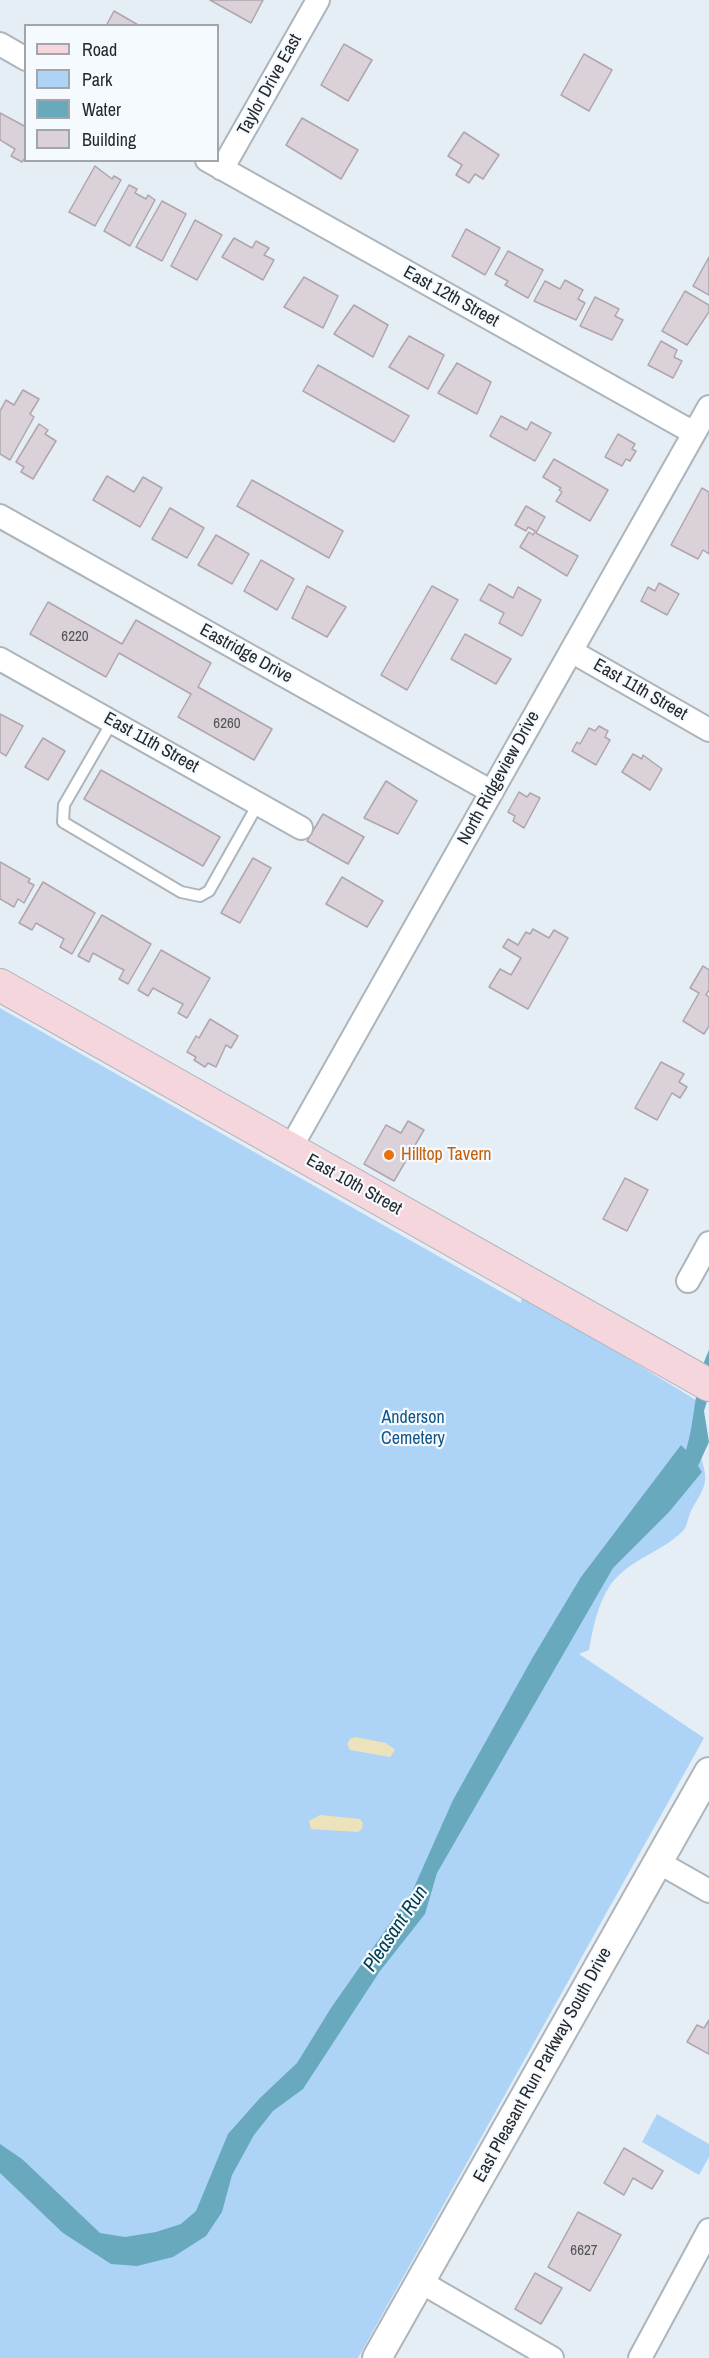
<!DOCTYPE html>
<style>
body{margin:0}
#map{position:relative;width:709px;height:2358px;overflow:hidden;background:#e5edf5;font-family:"Archivo Narrow",sans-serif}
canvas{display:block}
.legend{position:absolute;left:24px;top:24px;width:195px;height:138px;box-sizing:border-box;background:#f5faff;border:2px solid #a2a6ab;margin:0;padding:8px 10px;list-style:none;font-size:18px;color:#26292c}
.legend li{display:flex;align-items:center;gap:12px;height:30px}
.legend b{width:30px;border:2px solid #a2a6ab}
</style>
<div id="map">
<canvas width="709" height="2358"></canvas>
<ul class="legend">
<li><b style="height:8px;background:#f5d6dc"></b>Road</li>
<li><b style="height:16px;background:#add4f7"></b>Park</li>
<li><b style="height:16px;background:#68a9bd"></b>Water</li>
<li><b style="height:16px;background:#dbd2d9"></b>Building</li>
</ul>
</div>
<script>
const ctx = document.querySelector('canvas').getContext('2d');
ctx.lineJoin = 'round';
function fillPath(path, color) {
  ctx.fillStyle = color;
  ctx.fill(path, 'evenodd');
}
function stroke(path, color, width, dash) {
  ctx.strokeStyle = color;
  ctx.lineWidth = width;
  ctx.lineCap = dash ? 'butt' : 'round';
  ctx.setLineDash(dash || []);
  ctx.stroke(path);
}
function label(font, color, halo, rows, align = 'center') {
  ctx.font = font + ' "Archivo Narrow",sans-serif';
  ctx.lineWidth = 4.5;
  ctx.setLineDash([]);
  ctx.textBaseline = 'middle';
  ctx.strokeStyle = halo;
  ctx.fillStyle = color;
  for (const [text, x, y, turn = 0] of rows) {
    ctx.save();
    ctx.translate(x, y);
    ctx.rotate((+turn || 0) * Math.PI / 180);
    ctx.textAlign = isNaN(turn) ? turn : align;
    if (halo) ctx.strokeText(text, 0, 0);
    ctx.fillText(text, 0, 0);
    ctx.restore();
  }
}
fillPath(new Path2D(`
 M0 1008 521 1303 522 1294 696 1400 694 1424 685 1456 575 1612 696 1470 701 1458C709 1482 705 1487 693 1507 688 1514 688 1527 682 1532 661 1552 629 1560 611 1584 598 1603 593 1627 589 1650L579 1654 704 1738 358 2358H0Z
 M657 2114 709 2144V2157L699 2175 642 2142Z`), '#add4f7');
fillPath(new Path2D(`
 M355 1737 386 1743 395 1750 390 1757 350 1750 347 1744 350 1739Z
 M320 1815 360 1819 363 1823 362 1829 358 1832 311 1829 309 1821Z`), '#ece3bd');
fillPath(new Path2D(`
 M709 1350V1395L704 1411 709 1442 698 1466 702 1472 669 1512 613 1568 437 1873 425 1914 380 1971 303 2089 273 2111 254 2135 232 2175 222 2212 206 2236 173 2257 137 2266 111 2264 63 2233 0 2173V2144L22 2159 100 2233 125 2237 156 2232 181 2224 196 2211 228 2134 260 2098 297 2063 331 2008 412 1892 453 1800 533 1657 581 1577 681 1445 686 1450C696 1418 694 1381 709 1350Z`), '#68a9bd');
const building = new Path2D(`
 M210 0H263L251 23Z
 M114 11 140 26H106Z
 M344 44 372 60 348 101 321 85Z
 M584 54 612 70 589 111 561 95Z
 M0 113 26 127V157L22 162 11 156 15 149 0 140Z
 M302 118 358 150 341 179 286 145Z
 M464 132 499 155 483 179 475 174 469 183 456 175 462 165 448 156Z
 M95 166 112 179 114 176 121 180 95 226 69 212Z
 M129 185 137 189 135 193 146 199 148 195 155 200 130 246 104 231Z
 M162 201 186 214 162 261 136 247Z
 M195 220 222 235 197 280 171 266Z
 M466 229 500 248 485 275 452 256Z
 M234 238 252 248 256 241 269 248 264 255 274 260 263 280 222 257Z
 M508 251 543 270 528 298 505 285 508 281 495 274Z
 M709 257V295L693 286Z
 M304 277 338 296 323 328 284 307Z
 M565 280 583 290 578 299 585 303 576 320 534 301 545 281 560 289Z
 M685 291 709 305V312L687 345 662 331Z
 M595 297 619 309 615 316 623 320 612 340 580 326Z
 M354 305 388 325 373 357 334 334Z
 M409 336 444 355 428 389 389 367Z
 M661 341 677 350 674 357 682 361 673 378 648 365Z
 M457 363 491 382 477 414 438 393Z
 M318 365 409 416 394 442 303 391Z
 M23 390 39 399 30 414 34 417 10 460 0 454V411L6 400 14 405Z
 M501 416 527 430 531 422 551 433 535 461 490 436Z
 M39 424 48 430 45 434 56 441 33 479 21 472 24 467 16 462Z
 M618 434 635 444 632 449 636 451 630 461 626 459 622 466 605 457Z
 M554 459 608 490 590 521 556 501 562 492 559 490 561 488 543 477Z
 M107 476 134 492 143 477 162 488 140 527 93 500Z
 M252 480 343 531 329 558 237 506Z
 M702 488 709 492V554L703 550 698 559 671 545Z
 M526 506 545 517 536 533 578 556 567 576 520 547 529 532 533 535 535 531 528 527 526 531 515 525Z
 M170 508 204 528 187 558 152 539Z
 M216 535 249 554 232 584 198 565Z
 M261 560 294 579 277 610 244 591Z
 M659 583 679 594 667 615 641 601 648 587 655 591Z
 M489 584 513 598 518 587 541 600 522 636 499 623 504 613 480 600Z
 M307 586 346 607 327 637 292 618Z
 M432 586 458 600 407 690 381 675Z
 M48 602 122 644 136 620 211 663 198 687 272 729 254 760 178 717 191 694 119 653 106 677 30 634Z
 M465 634 511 659 496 684 451 659Z
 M0 714 23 726 6 756 0 752Z
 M599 726 608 731 605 737 610 740 596 765 572 751 577 742 580 744 589 728 595 731Z
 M43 738 65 751 48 780 25 767Z
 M633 754 642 759 643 755 662 769 650 790 622 772Z
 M101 770 220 837 203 866 84 799Z
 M386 781 417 801 398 834 364 818Z
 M519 792 527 797 530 793 540 798 524 828 513 821 515 816 508 812Z
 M323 814 364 837 348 864 307 841Z
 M253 858 271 868 240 923 221 913Z
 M0 862 30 879 28 882 34 885 24 903 18 899 14 907 0 899Z
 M342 877 383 901 367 927 326 904Z
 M43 882 95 913 72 954 60 947 64 939 36 923 32 930 19 923Z
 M102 915 151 944 128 984 119 979 124 970 118 967 93 953 89 962 78 956Z
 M533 929 549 938 554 930 568 938 528 1009 489 987 500 969 511 975 521 958 503 947 508 939 518 945 526 932 530 934Z
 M161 950 210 978 187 1018 178 1013 183 1004 177 1001 153 988 148 996 138 990Z
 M703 966 709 970V990L706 995 709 997V1026L704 1034 683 1021 699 993 690 988Z
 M210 1019 238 1036 231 1048 226 1045 216 1067 208 1063 205 1067 194 1060 196 1057 187 1052 196 1036 199 1038Z
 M661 1062 684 1074 679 1082 687 1087 680 1098 672 1093 657 1120 635 1108Z
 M408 1121 424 1130 394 1181 364 1164 386 1125 401 1133Z
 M625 1178 648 1190 627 1231 603 1219Z
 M709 2020V2054L687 2042 697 2025 704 2028Z
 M624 2148 663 2171 652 2189 633 2178 624 2195 604 2183Z
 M578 2212 621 2235 590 2291 548 2267Z
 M535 2273 562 2288 541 2324 515 2309Z`);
fillPath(building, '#dbd2d9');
stroke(building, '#afa6ad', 1.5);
const service = new Path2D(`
 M112 722 64 805 63 822 181 892 200 896 209 891 258 804`);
const minor = new Path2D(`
 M0 44 26 59
 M207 160 694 433
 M222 169 318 0
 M0 516 492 792
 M571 651 709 730
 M0 659 301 828
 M290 1149 709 407
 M688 1281 709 1243
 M658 1862 709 1891
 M421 2282 552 2358
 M640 2358 709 2230`);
const tertiary = new Path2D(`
 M377 2358 709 1772`);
const secondary = new Path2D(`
 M0 985 709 1385`);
stroke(service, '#adb5bc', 14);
stroke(minor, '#adb5bc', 26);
stroke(tertiary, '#adb5bc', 32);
stroke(secondary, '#adb5bc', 34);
stroke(service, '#fff', 10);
stroke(minor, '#fff', 22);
stroke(tertiary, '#fff', 28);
stroke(secondary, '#f5d6dc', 32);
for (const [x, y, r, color] of [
 [389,1155,6,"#e8710a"]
]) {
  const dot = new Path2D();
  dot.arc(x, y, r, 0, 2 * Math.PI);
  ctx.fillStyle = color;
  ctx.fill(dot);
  stroke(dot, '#f5faff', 2);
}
label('15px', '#535357', null, [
 ["6220",75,637],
 ["6260",227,724],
 ["6627",584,2251]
]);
label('18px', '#26292c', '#f5faff', [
 ["Taylor Drive East",270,85,-61],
 ["East 12th Street",451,297,29],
 ["Eastridge Drive",246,654,29],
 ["East 11th Street",640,690,30],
 ["East 11th Street",151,743,29],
 ["North Ridgeview Drive",499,778,-61],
 ["East 10th Street",354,1185,29],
 ["East Pleasant Run Parkway South Drive",543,2065,-61]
]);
label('18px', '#c56008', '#f5faff', [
 ["Hilltop Tavern",401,1155]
], 'left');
label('18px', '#135687', '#f5faff', [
 ["Anderson",413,1418],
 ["Cemetery",413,1439]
]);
label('italic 20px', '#02404f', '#f5faff', [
 ["Pleasant Run",396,1929,-56]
]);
</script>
